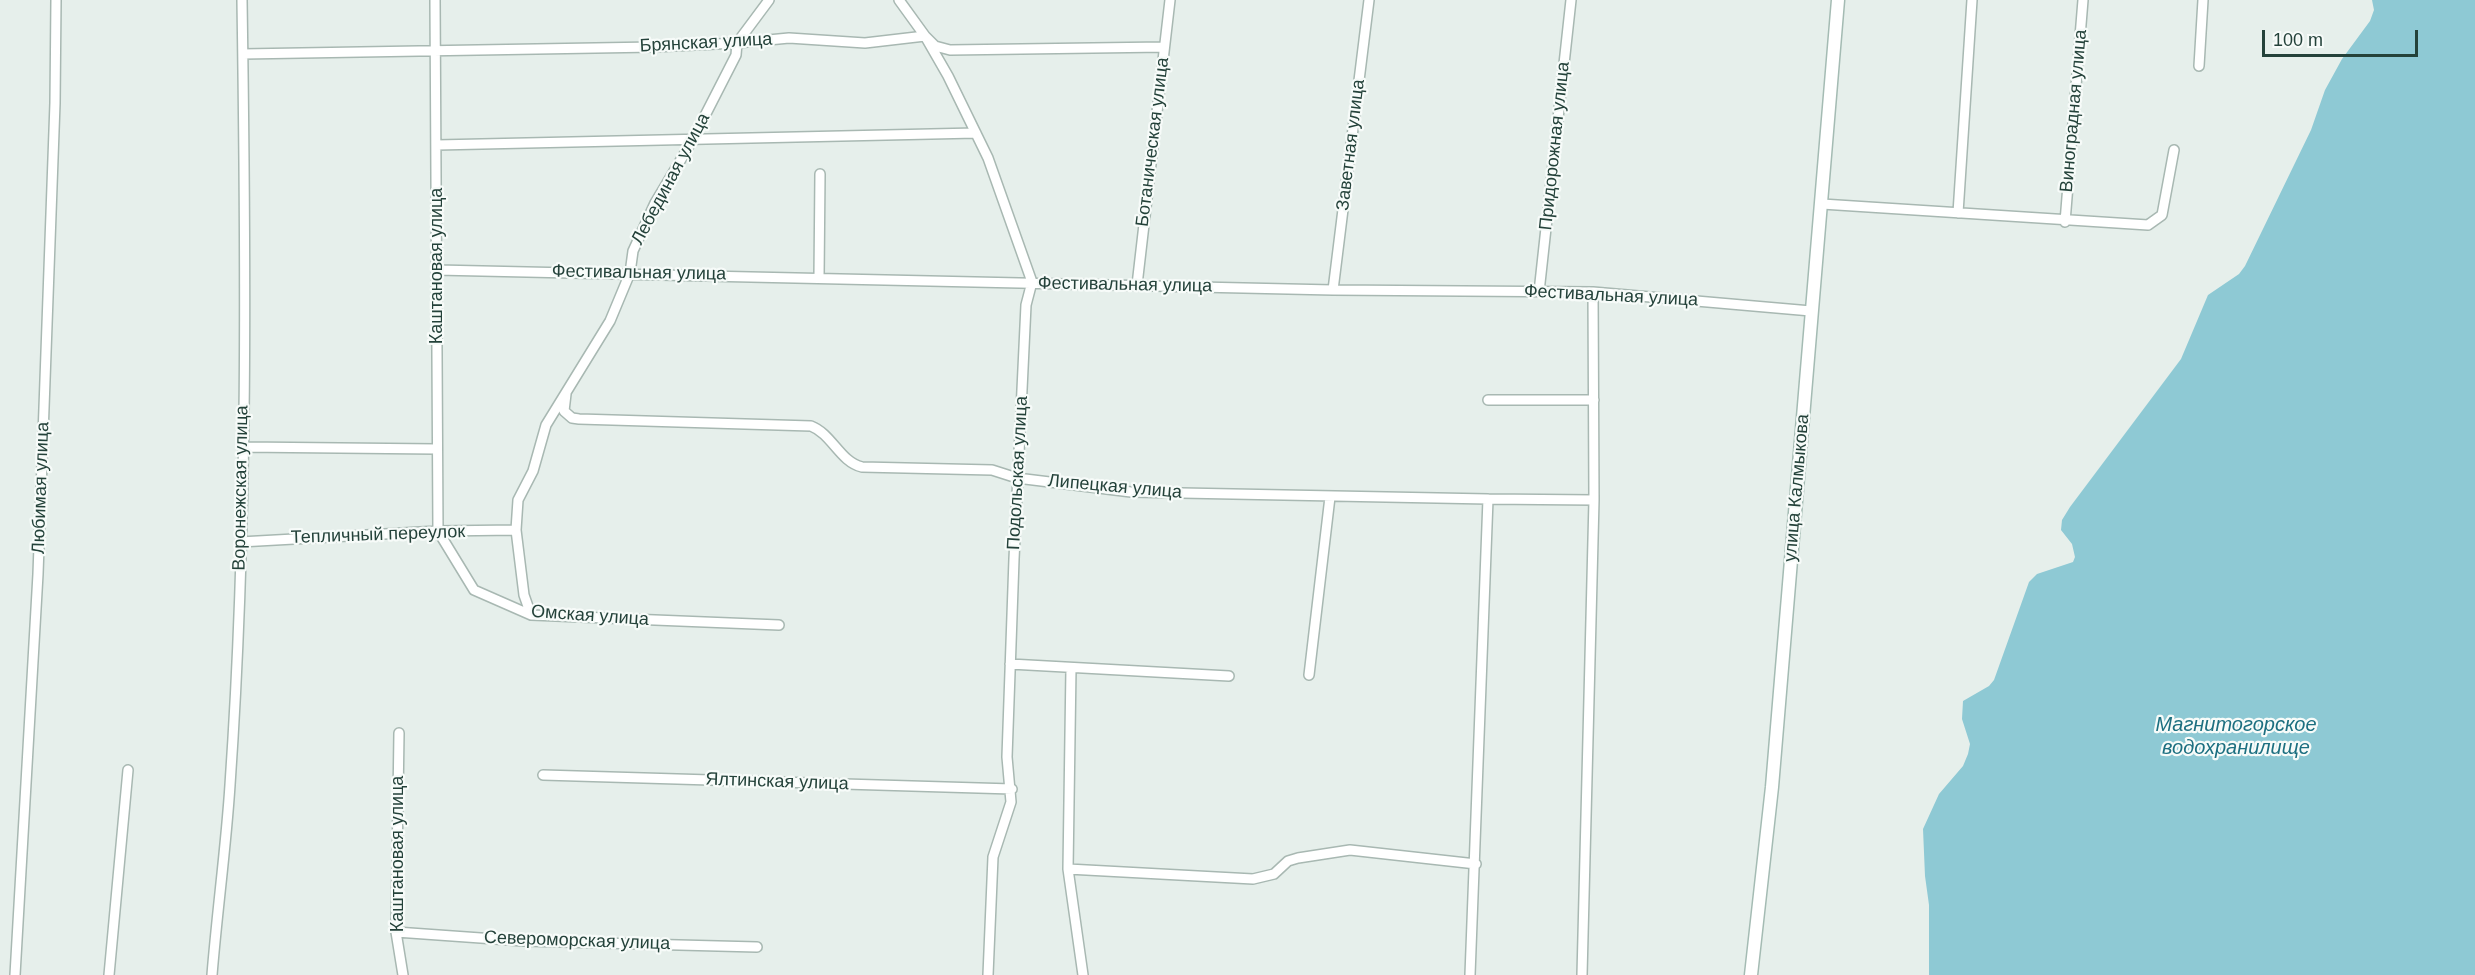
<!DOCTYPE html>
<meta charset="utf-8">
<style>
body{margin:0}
#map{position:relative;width:2475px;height:975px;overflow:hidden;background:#e6efeb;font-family:Helvetica,sans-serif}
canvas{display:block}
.scale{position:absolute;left:2262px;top:30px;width:156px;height:27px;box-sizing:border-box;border:3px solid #24423a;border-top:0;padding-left:8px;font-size:18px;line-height:21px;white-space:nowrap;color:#24423a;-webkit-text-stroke:4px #f7fbf9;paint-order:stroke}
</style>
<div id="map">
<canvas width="2475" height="975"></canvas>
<div class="scale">100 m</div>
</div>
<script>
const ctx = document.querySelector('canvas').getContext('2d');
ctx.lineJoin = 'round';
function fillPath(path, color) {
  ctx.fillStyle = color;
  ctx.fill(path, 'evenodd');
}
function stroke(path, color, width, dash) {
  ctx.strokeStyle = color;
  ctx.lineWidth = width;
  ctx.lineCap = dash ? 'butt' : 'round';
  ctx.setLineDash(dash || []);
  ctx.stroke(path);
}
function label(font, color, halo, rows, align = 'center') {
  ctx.font = font + ' Helvetica,sans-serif';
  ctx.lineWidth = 4.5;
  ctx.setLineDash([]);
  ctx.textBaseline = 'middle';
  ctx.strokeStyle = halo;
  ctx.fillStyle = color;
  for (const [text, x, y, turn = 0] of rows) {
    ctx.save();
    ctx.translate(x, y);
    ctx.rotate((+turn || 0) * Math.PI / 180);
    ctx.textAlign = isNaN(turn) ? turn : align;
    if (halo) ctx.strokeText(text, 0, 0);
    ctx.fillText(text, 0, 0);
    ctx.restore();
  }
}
fillPath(new Path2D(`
 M2372 0H2475V975H1929V905L1925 876 1923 829 1939 794 1963 766 1968 754 1970 744 1962 719 1963 701 1989 686 1994 680 2029 582 2037 574 2073 562 2075 557 2072 544 2061 530 2062 520 2070 507 2181 359 2208 295 2239 274 2245 266 2311 130 2325 90 2342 59 2370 21 2374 10Z`), '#8ec9d4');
const street = new Path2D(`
 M435 0 438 531 474 590 531 615 779 625
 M899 0 925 36 948 76 988 158 1032 282 1026 305 1014 559 1007 757 1011 802 993 857 988 975
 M243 54 654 47 737 43 789 38 865 43 925 36 935 46 950 50 1164 47
 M2199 66 2203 0
 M437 145 976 133
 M1822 204 2148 225 2162 215 2174 150
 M1958 213 1972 0
 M2065 222 2083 0
 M437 270 1333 290 1593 292 1811 311
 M819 277 820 174
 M1137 285 1170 0
 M1333 290 1369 0
 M1539 292 1571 0
 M566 394 564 411 572 418 579 419 811 426C832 434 840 462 862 467L992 470 1017 478 1131 492 1488 499
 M1488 400H1594
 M243 447 436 449
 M240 542 438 531 516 530
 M531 615 524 595 516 530 518 500 533 471 546 425 610 321 630 273 633 251 655 203 692 141 736 55 737 43 769 0
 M1010 664 1229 676
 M1071 668 1068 869 1083 975
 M1309 675 1330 497
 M399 733 396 932 403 975
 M543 775 1012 789
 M1068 869 1253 879 1274 874 1288 861 1298 858 1350 850 1476 864
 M396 932 523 941 757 947
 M15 975 38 574 55 103 56 0
 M109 975 128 770
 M212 975C217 912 226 848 230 785 248 524 246 261 242 0
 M1470 975 1488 499 1594 500
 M1582 975 1594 500 1593 292`);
const secondary = new Path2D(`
 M1751 975 1772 787 1838 0`);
stroke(street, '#a8b8b2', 12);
stroke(secondary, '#a4bbb3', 15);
stroke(street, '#fff', 9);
stroke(secondary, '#fff', 12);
label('18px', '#24423a', '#f7fbf9', [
 ["Брянская улица",706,43,-3],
 ["Виноградная улица",2074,111,-85],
 ["Ботаническая улица",1153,142,-83],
 ["Заветная улица",1351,145,-83],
 ["Придорожная улица",1555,146,-84],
 ["Лебединая улица",671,179,-62],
 ["Каштановая улица",437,266,-90],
 ["Фестивальная улица",639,273,1],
 ["Фестивальная улица",1125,285,1],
 ["Фестивальная улица",1611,296,3],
 ["Подольская улица",1018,473,-87],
 ["Липецкая улица",1115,487,5],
 ["Любимая улица",41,488,-88],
 ["Воронежская улица",241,488,-89],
 ["улица Калмыкова",1797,488,-85],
 ["Тепличный переулок",378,535,-2],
 ["Омская улица",590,616,4],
 ["Ялтинская улица",777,782,2],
 ["Каштановая улица",398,854,-90],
 ["Североморская улица",577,941,2]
]);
label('italic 20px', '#1c6f80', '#f7fbf9', [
 ["Магнитогорское",2236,725],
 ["водохранилище",2236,748]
]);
</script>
